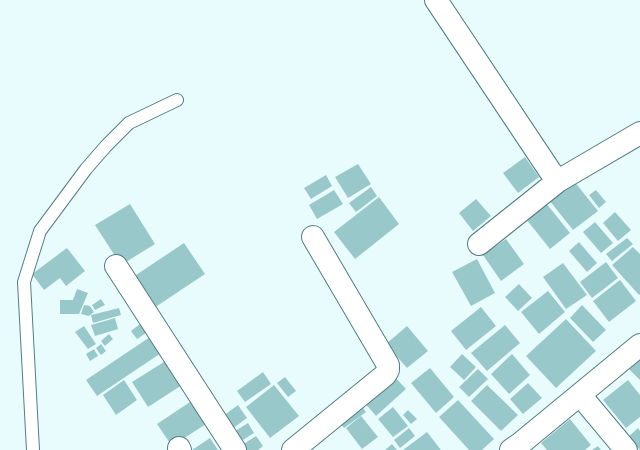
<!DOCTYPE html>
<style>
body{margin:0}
canvas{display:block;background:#e9fcfd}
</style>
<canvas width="640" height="450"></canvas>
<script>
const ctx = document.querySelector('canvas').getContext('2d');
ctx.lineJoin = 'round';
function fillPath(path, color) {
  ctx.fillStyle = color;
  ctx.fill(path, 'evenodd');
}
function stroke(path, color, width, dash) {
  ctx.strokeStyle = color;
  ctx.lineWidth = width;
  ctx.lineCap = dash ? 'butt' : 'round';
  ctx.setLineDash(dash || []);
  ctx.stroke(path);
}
fillPath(new Path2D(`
 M525 157 539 177 518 193 503 173Z
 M358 164 371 184 348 198 335 177Z
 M326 175 332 186 311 199 304 188Z
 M574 181 598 211 573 230 549 200Z
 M371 187 377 196 356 212 349 203Z
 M334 190 343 204 317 219 309 205Z
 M596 190 606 202 599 208 589 195Z
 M379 197 399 224 355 259 334 232Z
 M476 199 491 216 473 231 459 213Z
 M546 203 570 233 550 249 526 219Z
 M130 204 155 244 121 265 95 225Z
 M615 212 631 230 618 241 603 223Z
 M595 222 613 243 601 253 583 232Z
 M627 238 633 244 612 261 606 254Z
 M506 239 524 264 501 281 483 255Z
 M579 242 597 263 587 272 569 251Z
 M184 243 205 274 151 310 130 279Z
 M633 247 640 254V294L639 295 612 265Z
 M67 248 85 271 66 286 60 278 44 290 32 274Z
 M477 259 495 293 471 306 452 272Z
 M606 262 618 278 592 298 580 282Z
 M563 263 587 295 566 309 543 277Z
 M620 280 636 301 609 322 593 301Z
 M519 284 532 298 518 311 505 297Z
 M77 289 88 293 79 314H60V300H73Z
 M548 291 565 312 539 334 521 312Z
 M101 299 105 305 95 310 92 305Z
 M84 305 90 306 94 312 89 316 81 314Z
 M582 305 606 330 593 342 570 318Z
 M481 307 496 326 466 350 451 331Z
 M119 308 121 315 93 323 91 315Z
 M115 318 118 329 95 336 91 325Z
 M566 319 596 351 556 388 526 356Z
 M140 324 146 333 137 339 131 331Z
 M505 325 520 343 487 371 471 353Z
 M84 326 96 344 88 349 75 332Z
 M407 326 428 351 407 368 386 344Z
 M109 334 113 339 105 346 101 341Z
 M150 337 161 353 97 396 86 380Z
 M101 344 106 351 101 355 96 348Z
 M94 349 98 356 90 361 86 354Z
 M462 354 476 367 464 380 450 367Z
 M512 354 530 375 509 394 491 374Z
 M640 359V380L629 369Z
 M167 360 182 385 148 407 132 382Z
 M430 368 454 397 436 413 411 383Z
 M478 369 488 379 469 397 459 387Z
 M263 372 271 384 245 402 237 391Z
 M392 374 406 389 376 416 363 401Z
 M285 377 296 391 288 397 277 383Z
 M124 380 137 400 116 415 103 395Z
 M628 380 640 395V417L626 428 603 400Z
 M528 383 542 398 523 414 510 399Z
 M274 385 299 416 270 438 246 407Z
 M487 385 518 415 501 431 471 401Z
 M458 400 494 439 482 450H469L439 417Z
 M190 402 206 424 172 446 157 424Z
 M359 403 366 412 344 428 337 420Z
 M238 405 247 418 228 432 219 419Z
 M393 407 408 426 393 437 378 419Z
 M408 410 417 419 411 424 403 415Z
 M361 416 378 437 362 449 346 428Z
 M570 419 591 445 585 450H547L541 443Z
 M248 423 254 433 238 443 232 433Z
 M409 428 415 436 400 448 394 440Z
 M638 428 640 431V450L628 437Z
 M427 432 441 450H403Z
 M256 436 263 446 258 450H241L239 447Z
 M210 438 218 450H192Z
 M392 444 397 450H385Z
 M598 446 601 450H592Z`), '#99c8cb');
const service = new Path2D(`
 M33 450 24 282 40 231 86 169 106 146 129 123 177 100`);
const minor = new Path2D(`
 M436 0 550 171 558 181 640 133
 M479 244 558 181
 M116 266 235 450
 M580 395 626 450
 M179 448 180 450
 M293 450 385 375 388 370V365L313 237`);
const tertiary = new Path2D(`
 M511 450 521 443 640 345`);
stroke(service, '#517e80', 14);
stroke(minor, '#517e80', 24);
stroke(tertiary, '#517e80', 24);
stroke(service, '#fff', 12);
stroke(minor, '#fff', 22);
stroke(tertiary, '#fff', 22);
</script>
